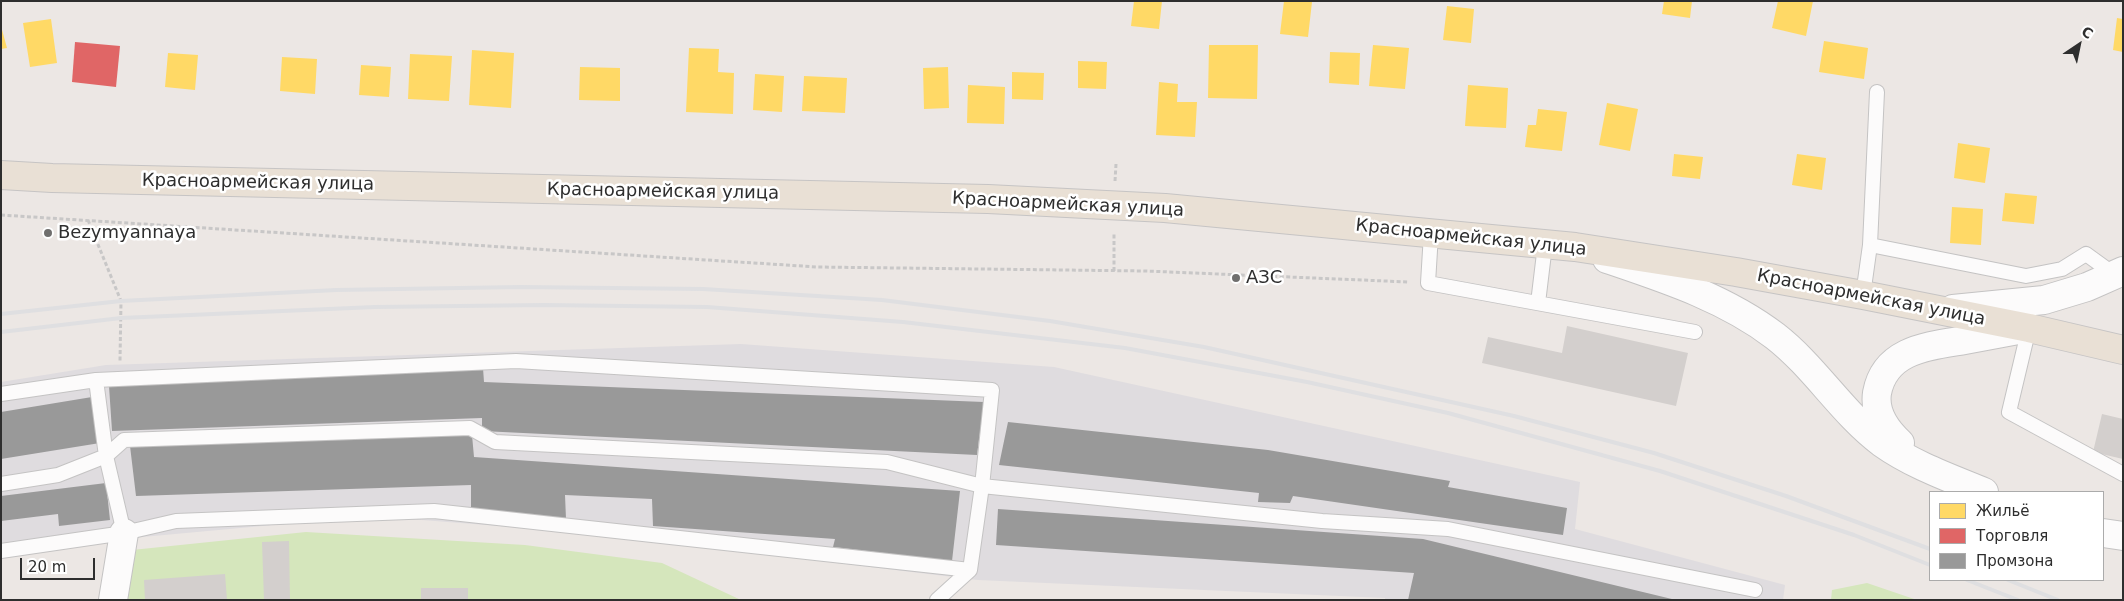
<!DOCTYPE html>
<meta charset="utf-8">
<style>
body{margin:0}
#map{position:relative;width:2124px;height:601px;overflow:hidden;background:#ece7e4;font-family:"DejaVu Sans",sans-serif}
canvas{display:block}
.frame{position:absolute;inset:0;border:2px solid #2e2e2e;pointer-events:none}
.legend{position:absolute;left:1929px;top:491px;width:175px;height:90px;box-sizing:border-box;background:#fff;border:1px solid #ababab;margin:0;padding:6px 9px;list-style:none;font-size:15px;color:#2e2e2e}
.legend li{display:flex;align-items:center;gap:10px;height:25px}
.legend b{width:25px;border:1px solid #ababab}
.north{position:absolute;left:2054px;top:20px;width:50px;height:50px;-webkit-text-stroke:4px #fff;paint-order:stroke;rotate:34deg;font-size:14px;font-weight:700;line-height:20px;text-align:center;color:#2e2e2e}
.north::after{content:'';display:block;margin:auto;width:18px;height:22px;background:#2e2e2e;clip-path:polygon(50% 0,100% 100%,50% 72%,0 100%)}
.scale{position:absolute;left:20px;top:558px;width:75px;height:22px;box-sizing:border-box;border:2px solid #2e2e2e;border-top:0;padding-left:6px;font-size:15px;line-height:18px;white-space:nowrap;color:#2e2e2e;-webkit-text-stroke:4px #fff;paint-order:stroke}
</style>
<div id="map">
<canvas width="2124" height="601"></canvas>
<div class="frame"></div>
<ul class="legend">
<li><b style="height:14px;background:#ffd966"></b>Жильё</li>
<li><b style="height:14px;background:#e06666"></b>Торговля</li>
<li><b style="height:14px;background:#999"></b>Промзона</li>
</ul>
<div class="north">С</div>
<div class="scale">20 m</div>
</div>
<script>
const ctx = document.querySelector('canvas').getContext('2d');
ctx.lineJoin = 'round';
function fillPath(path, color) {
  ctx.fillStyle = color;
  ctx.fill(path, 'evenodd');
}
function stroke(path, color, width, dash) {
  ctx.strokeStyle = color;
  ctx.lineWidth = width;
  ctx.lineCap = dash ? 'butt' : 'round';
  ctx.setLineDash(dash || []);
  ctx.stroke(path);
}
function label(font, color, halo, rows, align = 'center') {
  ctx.font = font + ' "DejaVu Sans",sans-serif';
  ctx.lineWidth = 5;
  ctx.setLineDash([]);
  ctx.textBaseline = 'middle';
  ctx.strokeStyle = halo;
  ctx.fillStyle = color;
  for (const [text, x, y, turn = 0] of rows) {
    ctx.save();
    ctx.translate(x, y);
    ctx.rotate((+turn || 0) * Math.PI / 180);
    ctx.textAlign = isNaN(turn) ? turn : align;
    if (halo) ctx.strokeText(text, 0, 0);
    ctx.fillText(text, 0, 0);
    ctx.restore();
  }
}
fillPath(new Path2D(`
 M741 344 1054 367 1580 482 1575 529 1785 585 1783 600H1385V598L978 580 588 533 371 516 1 550V382L106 365Z`), '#dfdcdf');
fillPath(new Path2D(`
 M306 532 525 545 662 563 741 600H127L132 550Z
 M1867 583 1917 600H1831L1832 590Z`), '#d5e6bc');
fillPath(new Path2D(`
 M1134 1H1162L1159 29 1131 26Z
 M1284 1 1312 2 1308 37 1280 34Z
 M1664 1H1692L1690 18 1662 14Z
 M1778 1H1813L1806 36 1772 28Z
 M1447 6 1474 9 1471 43 1443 40Z
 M2117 18 2123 19V52L2113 50Z
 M51 19 57 63 30 67 23 23Z
 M1 26 7 48 1 49Z
 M1824 41 1868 48 1864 79 1819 72Z
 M1209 45H1258L1257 99 1208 98Z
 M1373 45 1409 48 1405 89 1369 86Z
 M689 48 719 49 718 72 734 73 733 114 686 112Z
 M472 50 514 53 511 108 469 105Z
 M1330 52 1360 53 1359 85 1329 83Z
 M168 53 198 55 195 90 165 87Z
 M410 54 452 56 449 101 408 99Z
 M282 57 317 59 315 94 280 91Z
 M1078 61 1107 62 1106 89 1078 88Z
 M361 65 391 67 389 97 359 95Z
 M580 67 620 68V101L579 100Z
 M948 67 949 108 924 109 923 68Z
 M1012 72 1044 73 1043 100 1012 99Z
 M755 74 784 76 782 112 753 110Z
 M804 76 847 78 845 113 802 111Z
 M1159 82 1178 84 1177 102H1197L1195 137 1156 135Z
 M968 85 1005 87 1004 124 967 123Z
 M1468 85 1508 88 1506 128 1465 126Z
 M1607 103 1638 109 1630 151 1599 145Z
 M1538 109 1567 112 1562 151 1525 147 1528 125H1536Z
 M1958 143 1990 148 1985 183 1954 178Z
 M1674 154 1703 157 1700 179 1672 176Z
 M1797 154 1826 158 1822 190 1792 185Z
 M2005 193 2037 196 2034 224 2002 221Z
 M1952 207 1983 209 1981 245 1950 243Z`), '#ffd966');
fillPath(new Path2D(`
 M75 42 120 46 116 87 72 82Z`), '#e06666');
fillPath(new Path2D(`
 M483 368 484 382 984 402 977 455 482 431V418L112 431 109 386Z
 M92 397 100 443 1 459V412Z
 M1008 422 1268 450 1450 481 1448 487 1567 508 1563 535 1293 496 1290 503 1258 502 1259 493 999 465Z
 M472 435 474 457 960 491 952 561 833 547 835 539 653 526 652 499 565 495 566 519 471 509V485L136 496 130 446Z
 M106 483 110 520 59 526 58 514 1 521V496Z
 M998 509 1423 539 1676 600H1408L1414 573 996 545Z`), '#999');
fillPath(new Path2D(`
 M1567 326 1688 353 1676 406 1482 363 1488 337 1562 353Z
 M2102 414 2123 419V459L2093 452Z
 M289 541 290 600H264L262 542Z
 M225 574 227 600H145L144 580Z
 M421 588H468V600H421Z`), '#d3cfcd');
const lane = new Path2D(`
 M1431 234 1428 283 1695 332
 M1870 245 1877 92
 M1863 295 1870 245 2026 276 2062 269 2086 254 2115 275
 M1538 303 1545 245
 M2029 328 2009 412 2123 474
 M96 380 516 361 992 390 982 486 970 570 937 600
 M1 394 96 380 106 456 124 533
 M1 484 58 475 106 456 124 440 470 428 495 442 887 462 982 486 1322 521 1448 529 1755 590
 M1 551 124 533 176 521 434 511 970 570`);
const street = new Path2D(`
 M113 600 124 533`);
const secondary = new Path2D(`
 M1607 259C1666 279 1725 298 1775 336 1815 367 1842 413 1882 443 1913 465 1950 478 1984 492
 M1953 309 2044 300 2087 287 2123 271
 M1900 443C1886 430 1874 413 1877 393 1885 349 1929 346 1965 340 1986 336 2007 332 2029 328
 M2103 533 2123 536`);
const primary = new Path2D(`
 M1 175 52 178 988 199 1165 208 1575 247 1736 272 1863 295 2029 328 2123 350`);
stroke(lane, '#c4c3c3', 16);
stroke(street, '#c4c3c3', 30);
stroke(secondary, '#c4c3c3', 30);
stroke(primary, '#c6c4c4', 30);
stroke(new Path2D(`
 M1115 181 1116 164
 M1 215 817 267 1146 271 1409 282
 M88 220 121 301 120 361
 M1114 271V232`), '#c8c7c7', 3, [4, 2.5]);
stroke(lane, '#fcfbfb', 14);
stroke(street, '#fcfbfb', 28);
stroke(secondary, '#fcfbfb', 28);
stroke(primary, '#e9e0d5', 28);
stroke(new Path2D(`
 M1 314 121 301 336 290 521 287 703 289 882 300 1050 321 1204 347 1514 416 1654 453 1786 496 1930 549
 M1 332 121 318 375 307 544 305 707 307 903 322 1125 348 1307 382 1448 413 1660 471 1854 535 1930 565
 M1967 580 2018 600
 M2008 580 2058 600`), '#dfdfe1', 4);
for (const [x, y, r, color] of [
 [48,233,5,"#706f6e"],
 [1236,278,5,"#706f6e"]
]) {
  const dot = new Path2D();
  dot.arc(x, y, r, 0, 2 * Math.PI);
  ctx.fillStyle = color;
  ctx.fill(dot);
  stroke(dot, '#fff', 2);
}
label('18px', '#2e2e2e', '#fff', [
 ["Красноармейская улица",258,183,1],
 ["Красноармейская улица",663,192,1],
 ["Красноармейская улица",1068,205,3],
 ["Красноармейская улица",1471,238,6],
 ["Красноармейская улица",1871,298,11]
]);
label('18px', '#2e2e2e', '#fff', [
 ["Bezymyannaya",58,233],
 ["АЗС",1246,278]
], 'left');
</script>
